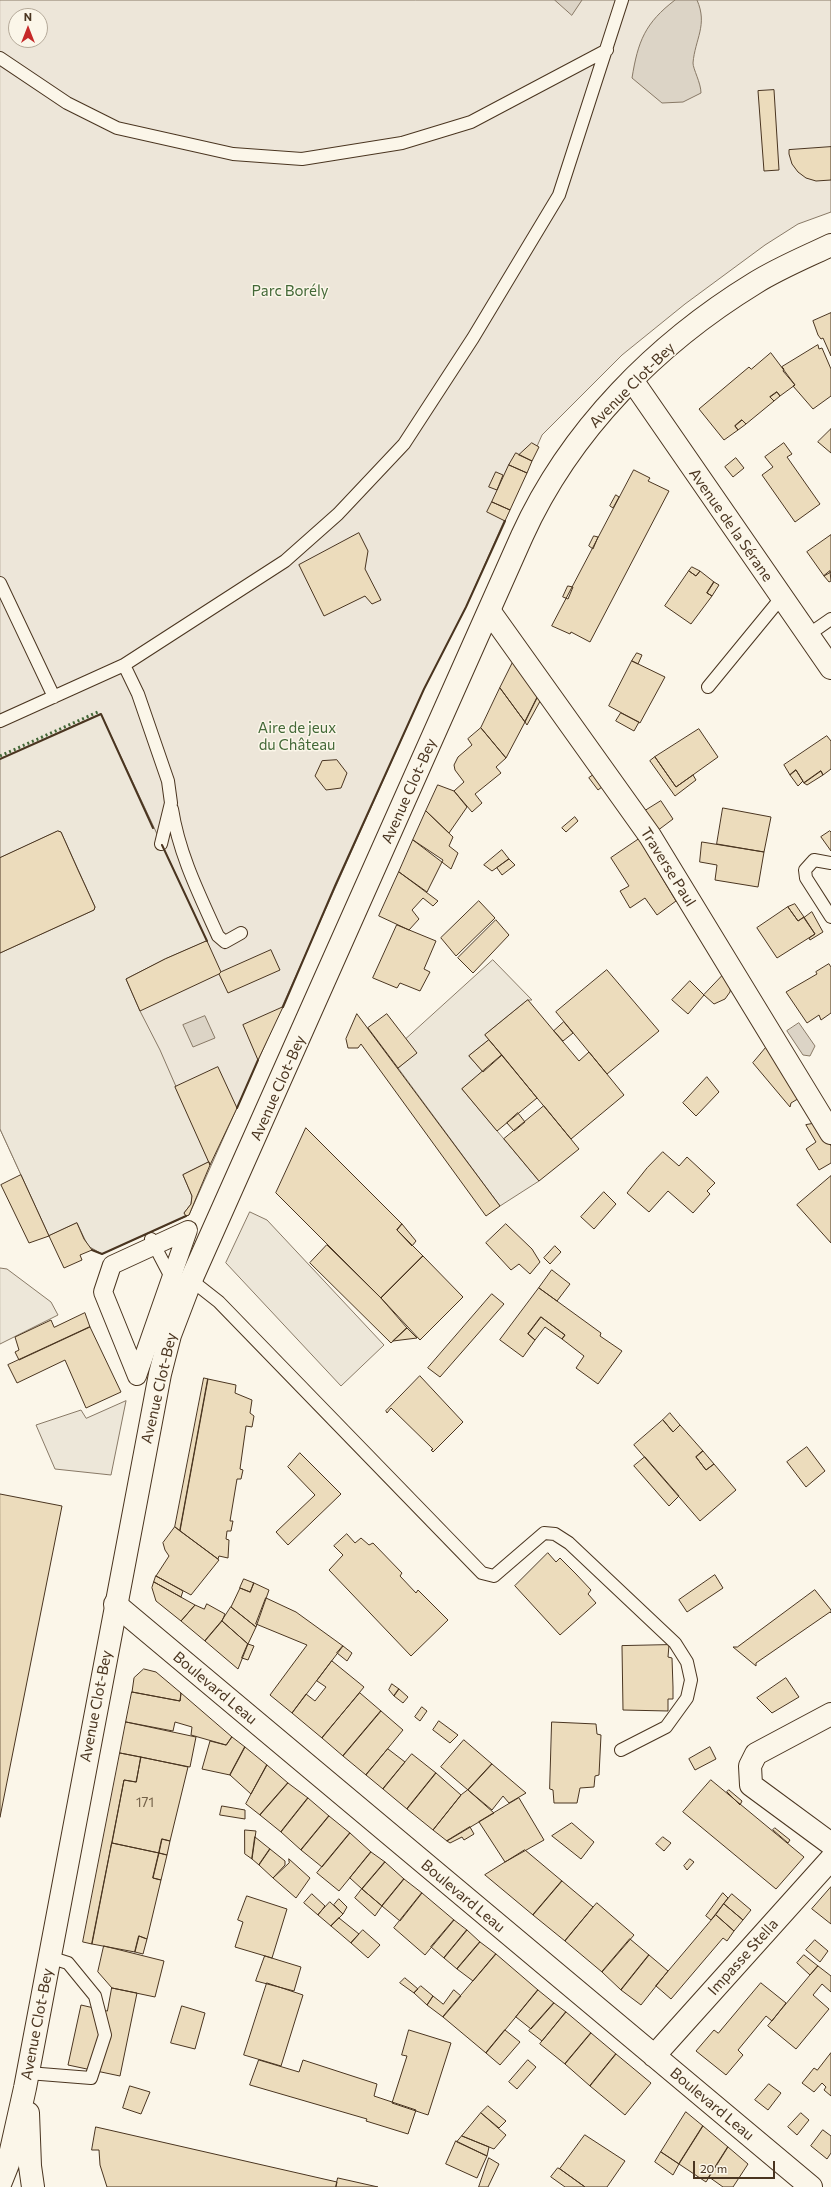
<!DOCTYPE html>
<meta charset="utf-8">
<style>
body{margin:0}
#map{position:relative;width:831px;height:2187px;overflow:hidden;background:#fbf6e9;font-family:Commissioner,sans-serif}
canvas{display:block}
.north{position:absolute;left:8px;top:8px;width:40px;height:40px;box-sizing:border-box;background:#fbf6e9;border:1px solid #b4a999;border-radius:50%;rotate:0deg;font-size:11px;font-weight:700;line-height:16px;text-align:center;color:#4a3520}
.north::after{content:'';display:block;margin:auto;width:14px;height:18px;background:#c62828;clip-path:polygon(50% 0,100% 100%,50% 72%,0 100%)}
.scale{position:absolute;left:693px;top:2161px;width:82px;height:18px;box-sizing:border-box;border:2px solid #4a3520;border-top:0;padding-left:5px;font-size:12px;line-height:14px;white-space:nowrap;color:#4a3520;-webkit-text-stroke:3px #fbf6e9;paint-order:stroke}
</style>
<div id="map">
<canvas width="831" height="2187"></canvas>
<div class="north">N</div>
<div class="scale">20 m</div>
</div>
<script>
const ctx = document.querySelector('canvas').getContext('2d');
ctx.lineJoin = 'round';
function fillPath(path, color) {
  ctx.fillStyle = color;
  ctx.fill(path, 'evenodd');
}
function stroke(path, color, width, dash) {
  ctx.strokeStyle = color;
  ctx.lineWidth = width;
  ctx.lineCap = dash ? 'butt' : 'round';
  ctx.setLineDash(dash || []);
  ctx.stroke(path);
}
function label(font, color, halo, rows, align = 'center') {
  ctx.font = font + ' Commissioner,sans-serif';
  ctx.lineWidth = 3;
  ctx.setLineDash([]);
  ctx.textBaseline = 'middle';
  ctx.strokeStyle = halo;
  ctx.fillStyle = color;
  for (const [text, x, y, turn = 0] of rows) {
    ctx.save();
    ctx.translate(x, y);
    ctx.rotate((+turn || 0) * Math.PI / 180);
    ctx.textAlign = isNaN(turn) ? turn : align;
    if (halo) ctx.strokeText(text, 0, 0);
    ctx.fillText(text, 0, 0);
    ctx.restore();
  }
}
const green = new Path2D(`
 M0 0H831V212L798 224 765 245 685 304 622 355 542 435 466 607 424 689 189 1215 102 1254 92 1250 77 1223 49 1236 0 1129ZM16 16H40V40H16Z`);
fillPath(green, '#ede6d9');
stroke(green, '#887966', 1);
const parking = new Path2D(`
 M101 714 207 941 165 959 126 979 140 1011 160 1050 209 1162 183 1175 192 1196 191 1204 184 1213 186 1216 102 1254 88 1246 77 1223 49 1236 0 1129V953L94 910 95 907 61 832 58 831 0 858V759Z
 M493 960 532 1000H528L485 1035 489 1040 469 1056 483 1072 462 1089 539 1181 500 1206 398 1068 416 1053 406 1039Z
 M250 1212 267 1220 384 1345 341 1386 226 1263Z
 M0 1268 7 1269 51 1302 58 1315 0 1344Z
 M126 1401 111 1475 55 1469 36 1425 81 1410 86 1418Z`);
fillPath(parking, '#ede7d9');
stroke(parking, '#887966', 1);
const water = new Path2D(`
 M555 0H582L572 15Z
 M675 0H697C708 25 695 39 693 63 693 69 701 83 701 93L683 102 662 103 632 78C638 41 645 23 675 0Z
 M205 1016 215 1038 193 1047 183 1025Z
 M799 1023 815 1046 810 1056 803 1055 787 1031Z`);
fillPath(water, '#dcd4c6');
stroke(water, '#887966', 1);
const building = new Path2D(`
 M774 90 779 170 764 171 758 91Z
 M831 147V180L816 181 806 178 798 172 792 164 789 154V150Z
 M831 313V356L823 338 821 339 818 335 813 321Z
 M818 345 819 349 822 348 831 369V396L813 409 793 386 795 385 783 371 784 369 782 367Z
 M771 353 795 385 780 396 777 392 770 397 774 401 746 424 742 420 735 426 738 430 724 440 699 409 749 367 751 369Z
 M777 392 780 396 774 401 770 397Z
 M742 420 746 424 738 430 735 426Z
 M831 429V453L818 442Z
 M532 443 539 447 532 461 519 455Z
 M784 443 792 454 787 457 820 504 795 522 762 475 773 467 765 457Z
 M516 453 532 461 527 473 509 465Z
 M736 458 744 468 733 477 725 467Z
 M509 465 527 473 510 510 492 502Z
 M634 470 650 478 648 481 669 491 590 642 571 632 570 634 552 626Z
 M496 472 503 475 497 490 489 487Z
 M616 495 619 497 613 508 610 506Z
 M492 502 510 510 505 521 487 512Z
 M359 533 368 551 365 569 381 600 372 604 365 596 324 616 299 565Z
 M831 535V572L824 576 807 552Z
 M594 536 598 537 593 549 589 546Z
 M692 567 700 571 696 576 689 571Z
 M689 571 696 576 700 571 714 582 707 593 712 596 691 624 665 606Z
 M830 571 831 581 829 582 824 576Z
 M714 582 719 585 712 596 707 593Z
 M568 586 573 587 568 599 563 597Z
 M637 653 642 655 638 664 632 661Z
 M516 656 541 690 525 722 500 688Z
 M632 661 665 677 640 723 609 706Z
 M500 688 525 722 506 758 481 728Z
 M541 690 544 694 527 725 525 722Z
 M621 713 639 722 634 731 616 721Z
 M481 728 506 758 496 767 501 773 475 794 482 803 472 812 454 791 464 782 455 770 454 765 458 757 472 745 468 739Z
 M699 729 718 757 676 787 655 757Z
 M827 736 831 741V769L823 775 821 771 804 783 796 770 790 775 784 765Z
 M655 757 676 787 693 775 696 780 675 796 650 761Z
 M337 760 347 773 341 788 326 790 315 776 322 761Z
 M796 770 803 781 798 786 790 775Z
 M599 771 607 783 598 790 589 778Z
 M821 771 823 775 807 785 804 783Z
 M438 785 454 791 467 807 449 833 426 811Z
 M661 801 673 819 653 834 640 814Z
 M723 808 771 817 764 852 717 844Z
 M426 811 453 837 449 846 458 853 451 869 413 840Z
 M575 817 578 821 566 832 562 828Z
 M58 831 61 832 78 870 95 907 94 910 0 953V858Z
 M830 831 831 832V851L821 837Z
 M639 839 676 901 657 915 645 898 630 908 620 891 629 886 611 858Z
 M413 840 443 860 427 892 399 872Z
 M702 842 764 852 758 887 715 880 717 865 700 862Z
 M502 850 509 859 492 871 484 865Z
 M509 859 515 865 502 875 497 868Z
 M399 872 438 901 433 906 423 898 412 910 419 919 409 930 379 916Z
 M479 901 495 918 456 956 441 938Z
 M795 904 804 917 798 921 788 907Z
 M788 907 798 921 804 917 815 934 777 958 757 928Z
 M812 912 823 932 810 940 809 938 815 934 804 918Z
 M496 920 509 935 473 973 458 958Z
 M397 925 436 941 424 969 430 972 420 991 400 983 397 988 373 978Z
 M207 941 221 972 219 974 140 1011 126 979 165 959Z
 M271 950 280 970 228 993 219 974 221 972Z
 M829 964 831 967V1013L821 1020 819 1015 807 1023 786 992 817 974 816 972Z
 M607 970 659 1031 607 1074 556 1012Z
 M724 974 731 984 730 992 725 999 714 1004 704 995Z
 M690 981 704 995 688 1014 672 1000Z
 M528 1000 579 1061 589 1052 624 1095 571 1139 485 1035Z
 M283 1007 258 1060 243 1025Z
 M357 1014 500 1206 486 1216 361 1044 358 1048H348L346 1039Z
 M387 1014 417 1053 398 1068 368 1028Z
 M564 1022 573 1033 563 1041 554 1031Z
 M489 1040 502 1055 483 1072 469 1056Z
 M769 1044 801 1097 791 1103 790 1107 753 1063Z
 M502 1055 537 1098 497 1131 462 1089Z
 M218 1067 237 1108 210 1165 175 1087Z
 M707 1077 719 1092 696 1116 683 1103Z
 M544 1106 579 1149 539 1181 504 1139Z
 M518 1113 525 1122 514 1131 507 1123Z
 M817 1123 831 1146V1163L819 1170 806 1149 816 1142 806 1125Z
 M306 1128 402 1224 397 1230 423 1256 381 1298 276 1193Z
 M663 1152 679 1166 687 1157 715 1183 707 1191 710 1194 693 1213 668 1191 649 1212 627 1193 647 1168Z
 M209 1162 210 1165 189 1215 186 1216 184 1213 191 1204 192 1196 183 1175Z
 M21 1175 49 1236 29 1243 1 1185Z
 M831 1176V1243L797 1205Z
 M604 1192 616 1204 594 1229 581 1217Z
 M77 1223 84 1239 92 1250 80 1255 82 1260 64 1268 49 1236Z
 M402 1224 416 1241 412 1246 397 1230Z
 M506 1224 532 1249 540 1262 530 1274 519 1264 511 1270 486 1243Z
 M327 1245 381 1298 407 1328 391 1343 310 1263Z
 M555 1246 561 1252 550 1264 544 1258Z
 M423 1256 463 1297 420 1340 381 1298Z
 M552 1270 570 1284 557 1301 539 1288Z
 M539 1288 601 1333 600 1336 622 1351 598 1384 576 1368 584 1356 562 1339 565 1335 541 1317 528 1334 535 1340 523 1357 500 1340Z
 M492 1294 504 1304 440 1377 428 1368Z
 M85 1313 90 1327 19 1360 15 1352 19 1350 15 1337 51 1320 54 1327Z
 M541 1317 565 1335 562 1339 545 1327 535 1340 528 1334Z
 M90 1327 121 1392 86 1408 65 1360 17 1383 8 1365Z
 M407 1328 417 1338 393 1341Z
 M420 1376 463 1422 433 1452 431 1450 433 1449 391 1408 387 1413 386 1411Z
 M204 1378 208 1379 180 1531 175 1527Z
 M208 1379 236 1385 235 1393 252 1400 250 1413 254 1416 252 1427 246 1426 240 1469 243 1470 241 1479H237L230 1521H233L231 1531H227L226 1539 229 1540 228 1558 219 1556 218 1559 180 1531Z
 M670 1413 680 1425 673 1432 663 1420Z
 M663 1420 673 1432 680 1425 703 1451 696 1457 706 1470 714 1464 736 1490 700 1521 634 1445Z
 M807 1447 825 1471 806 1487 787 1462Z
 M703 1451 714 1464 706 1470 696 1457Z
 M300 1453 341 1494 288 1545 276 1532 315 1495 288 1467Z
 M645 1457 679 1496 669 1506 634 1466Z
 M0 1494 62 1506 0 1817Z
 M175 1527 219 1560 191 1595 156 1576 169 1556 165 1550 163 1543Z
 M347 1534 355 1543 361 1538 369 1545 373 1543 402 1573 400 1576 416 1593 418 1590 448 1620 411 1656 329 1570 343 1555 334 1546Z
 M548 1553 556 1562 560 1558 576 1574 591 1590 588 1594 596 1603 560 1635 515 1586Z
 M715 1575 723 1588 687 1612 679 1600Z
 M156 1576 183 1591 181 1597 154 1582Z
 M244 1579 254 1583 250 1592 240 1588Z
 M154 1582 195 1605 181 1621 156 1601 152 1588Z
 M254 1583 269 1590 256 1627 231 1607 240 1588 250 1592Z
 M815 1590 831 1610V1613L830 1612 756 1663V1666L733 1647H737Z
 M266 1598 296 1612 343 1646 292 1713 270 1695 307 1645 256 1624Z
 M207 1604 225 1614 222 1621 205 1641 181 1621 195 1605 204 1609Z
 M231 1607 256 1627 248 1644 222 1621Z
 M222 1621 248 1644 238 1669 205 1641Z
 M248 1644 254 1646 248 1660 242 1658Z
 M669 1645 668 1657 672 1658 673 1687V1699H668V1711L623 1710 622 1646Z
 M343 1646 352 1653 347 1661 337 1653Z
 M332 1661 364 1687 322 1738 292 1713 306 1694 315 1701 326 1687 317 1681Z
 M144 1669 156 1672 181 1693 180 1701 132 1692 134 1678Z
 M786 1678 799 1697 772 1713 757 1698Z
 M392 1684 399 1689 394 1696 389 1690Z
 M399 1689 408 1697 403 1703 394 1696Z
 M132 1692 180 1701 181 1693 232 1737 226 1745 191 1735 192 1727 175 1722 173 1731 126 1722Z
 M360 1693 381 1711 343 1756 322 1738Z
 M422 1707 427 1711 420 1721 415 1717Z
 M381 1711 403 1730 366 1775 343 1756Z
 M439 1721 458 1735 450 1743 433 1730Z
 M126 1722 196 1737 190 1767 120 1753Z
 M552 1722 596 1724 597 1734 601 1735 599 1775 595 1776 594 1787 580 1788 577 1803H554L553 1790 550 1789Z
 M232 1737 245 1747 230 1775 202 1769 210 1741 226 1745Z
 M464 1740 492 1764 468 1790 441 1767Z
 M245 1747 267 1765 251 1794 230 1775Z
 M710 1747 716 1759 695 1770 689 1759Z
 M388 1749 405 1762 383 1789 366 1775Z
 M120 1753 141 1757 136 1782 124 1780 92 1944 83 1942Z
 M412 1754 436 1773 407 1809 383 1789Z
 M141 1757 188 1767 170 1841 162 1839 159 1853 112 1843 124 1780 136 1782Z
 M492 1764 526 1793 509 1803 503 1796 492 1810 468 1790Z
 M267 1765 288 1783 260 1815 246 1804Z
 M436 1773 461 1795 433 1830 407 1809Z
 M711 1780 804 1857 776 1889 683 1812Z
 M288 1783 308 1798 281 1832 260 1815Z
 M468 1790 494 1813 447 1841 433 1830 461 1795Z
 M729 1790 742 1801 740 1805 727 1792Z
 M308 1798 329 1816 301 1850 281 1832Z
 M519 1798 544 1840 505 1862 479 1822Z
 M222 1806 245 1810V1819L220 1815Z
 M329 1816 350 1833 322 1867 301 1850Z
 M572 1823 594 1842 581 1859 552 1836Z
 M470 1827 474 1834 464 1840 462 1837 450 1843 447 1841Z
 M775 1828 790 1840 788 1843 773 1830Z
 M245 1830 256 1831 252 1859 245 1854Z
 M350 1833 371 1852 339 1891 317 1873Z
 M255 1837 270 1849 259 1865 252 1859Z
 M663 1837 671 1843 664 1851 656 1844Z
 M162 1839 170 1841 167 1855 159 1853Z
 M112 1843 159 1853 153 1878 161 1880 147 1939 139 1936 135 1952 92 1944Z
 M270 1849 285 1861V1865L273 1878 259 1865Z
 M525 1850 562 1881 533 1915 485 1875Z
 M371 1852 385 1862 362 1889 350 1878Z
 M159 1853 167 1855 161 1880 153 1878Z
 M289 1859 310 1878 296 1898 273 1878 289 1863Z
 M690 1859 694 1862 687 1870 684 1866Z
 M385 1862 404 1879 382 1906 362 1889Z
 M404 1879 422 1893 400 1921 382 1906Z
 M562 1881 593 1907 565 1941 533 1915Z
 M831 1887V1924L812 1909Z
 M362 1889 382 1906 375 1916 355 1898Z
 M422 1893 454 1920 425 1955 394 1928Z
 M723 1893 728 1898 711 1920 706 1916Z
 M312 1894 325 1906 318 1915 304 1903Z
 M732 1894 751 1910 743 1920 724 1904Z
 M247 1896 287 1909 272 1958 235 1947 243 1922 238 1920Z
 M339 1899 347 1907 343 1914 334 1905Z
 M330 1902 343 1914 331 1926 318 1915Z
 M597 1903 634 1935 602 1972 565 1941Z
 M724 1904 743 1920 734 1931 716 1915Z
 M716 1915 734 1931 727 1941 723 1938 671 1999 656 1986Z
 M339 1918 359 1934 351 1943 331 1926Z
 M454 1920 467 1930 444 1958 431 1947Z
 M363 1930 380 1945 368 1958 351 1943Z
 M467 1930 480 1942 457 1969 444 1958Z
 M139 1936 147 1939 143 1954 135 1952Z
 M630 1939 649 1955 621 1990 602 1972Z
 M815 1940 828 1951 820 1962 806 1950Z
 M480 1942 496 1954 473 1981 457 1969Z
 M104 1946 164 1961 155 1997 112 1988 98 1972Z
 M496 1954 538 1990 486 2053 443 2017Z
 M649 1955 668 1971 641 2005 621 1990Z
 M804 1955 818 1966 810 1975 797 1963Z
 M265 1956 301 1967 294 1991 256 1981Z
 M818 1966 831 1976V1992L822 1984 813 1995 829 2009 796 2049 768 2026Z
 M405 1978 418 1989 414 1993 400 1983Z
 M267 1983 303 1995 281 2066 244 2055Z
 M761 1983 786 2003 772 2021 766 2016 738 2050 743 2055 726 2075 696 2051 714 2030 718 2033Z
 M421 1986 433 1996 427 2005 414 1993Z
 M112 1988 137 1993 120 2076 68 2065 81 2005 107 2011Z
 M454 1990 461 1996 443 2017 427 2005 433 1996 443 2004Z
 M538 1990 554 2003 531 2029 516 2017Z
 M554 2003 566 2012 542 2041 529 2031Z
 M182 2006 205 2013 195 2049 171 2043Z
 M566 2012 591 2033 565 2064 540 2044Z
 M409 2030 451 2043 428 2115 392 2103 407 2056 402 2055Z
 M505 2030 520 2042 500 2065 486 2053Z
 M591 2033 616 2054 590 2086 565 2064Z
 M831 2053V2096L824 2090 826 2087 822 2083 814 2092 802 2083 814 2068 817 2070Z
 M616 2054 651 2083 625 2115 590 2086Z
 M259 2060 299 2072 303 2060 377 2084 374 2096 416 2110 408 2134 366 2121 367 2119 250 2085Z
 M528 2060 536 2067 517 2089 509 2082Z
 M769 2084 781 2093 768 2110 755 2100Z
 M130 2086 150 2092 141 2114 123 2108Z
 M488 2106 506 2121 499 2128 481 2113Z
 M686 2112 703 2126 679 2164 661 2152Z
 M481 2113 506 2135 494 2149 462 2136Z
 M801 2113 809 2120 797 2135 788 2127Z
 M703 2126 728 2147 706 2182 679 2164Z
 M96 2127 337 2182 336 2187H107L100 2165 99 2150H92Z
 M823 2130 831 2136V2153L827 2159 811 2146Z
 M585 2135 625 2161 607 2187H585L560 2169Z
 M462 2136 489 2147 487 2156 457 2142Z
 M456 2141 487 2156 477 2178 446 2164Z
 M728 2147 748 2164 733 2187H723L709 2177Z
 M661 2152 679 2164 673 2175 655 2162Z
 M489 2158 499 2164 488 2187H479Z
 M558 2168 560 2169 585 2187H565L551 2177Z
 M338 2178 378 2187H336Z`);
fillPath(building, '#ecdcbc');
stroke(building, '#4a3520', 1);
const service = new Path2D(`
 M0 58 67 103 117 128 233 154 302 159 402 143 471 122 607 50
 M0 583 54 697
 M808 635 831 619
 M124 665 138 694 168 781 171 803 161 844
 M708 687 781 598
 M0 721 124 665 285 561 338 514 404 444 473 338 559 195 622 0
 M172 809C179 854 199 894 218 936L225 942 241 933
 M831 863 814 860 805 870 806 878 831 917
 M151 1239 173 1281
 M191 1280 219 1302 482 1573 494 1576 544 1533 555 1534 569 1543 675 1643 687 1662 691 1680 687 1698 666 1727 621 1750
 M28 2073 91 2078 105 2035 95 1996 68 1963 49 1957`);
const pedestrian = new Path2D(`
 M188 1230 137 1376 103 1292 112 1265Z`);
const minor = new Path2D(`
 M632 380 831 668
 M490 612 650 836 831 1133
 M115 1604 811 2187
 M831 1714 756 1754 750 1766 751 1785 831 1844
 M654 2056 831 1859`);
const tertiary = new Path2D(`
 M28 2113 30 2166 33 2187
 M0 2184 8 2164 25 2088 160 1374 170 1335 191 1280 522 536C570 430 657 343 755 283 779 268 806 257 831 245`);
stroke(service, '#4a3520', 14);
stroke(pedestrian, '#4a3520', 20);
stroke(minor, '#4a3520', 24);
stroke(tertiary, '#4a3520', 24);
stroke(service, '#fbf6e9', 12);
stroke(pedestrian, '#fbf6e9', 18);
stroke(minor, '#fbf6e9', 22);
stroke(tertiary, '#fbf6e9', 22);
stroke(new Path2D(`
 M0 756 100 711`), '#436837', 3, [2, 3]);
stroke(new Path2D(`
 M0 759 101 714 153 828
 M162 845 207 941
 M283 1007 335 886 424 689 466 607 505 521
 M237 1108 258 1060
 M92 1250 102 1254 186 1216`), '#4a3520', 2);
label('13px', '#725f47', null, [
 ["171",145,1803]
]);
label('15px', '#436837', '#fbf6e9', [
 ["Parc Borély",290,291],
 ["Aire de jeux",297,728],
 ["du Château",297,745]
]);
label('15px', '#4a3520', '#fbf6e9', [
 ["Avenue Clot-Bey",632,385,-45],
 ["Avenue de la Sérane",731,525,55],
 ["Avenue Clot-Bey",409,791,-66],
 ["Traverse Paul",668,867,58],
 ["Avenue Clot-Bey",278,1088,-66],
 ["Avenue Clot-Bey",159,1388,-77],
 ["Boulevard Leau",215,1688,40],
 ["Avenue Clot-Bey",96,1706,-79],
 ["Boulevard Leau",463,1896,40],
 ["Impasse Stella",743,1957,-48],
 ["Avenue Clot-Bey",37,2024,-79],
 ["Boulevard Leau",712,2104,40]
]);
</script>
